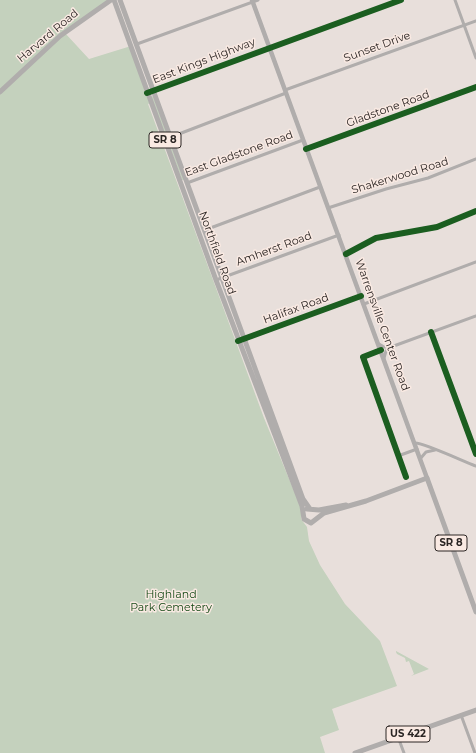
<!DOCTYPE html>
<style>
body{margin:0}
canvas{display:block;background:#e8dfdb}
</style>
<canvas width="476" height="753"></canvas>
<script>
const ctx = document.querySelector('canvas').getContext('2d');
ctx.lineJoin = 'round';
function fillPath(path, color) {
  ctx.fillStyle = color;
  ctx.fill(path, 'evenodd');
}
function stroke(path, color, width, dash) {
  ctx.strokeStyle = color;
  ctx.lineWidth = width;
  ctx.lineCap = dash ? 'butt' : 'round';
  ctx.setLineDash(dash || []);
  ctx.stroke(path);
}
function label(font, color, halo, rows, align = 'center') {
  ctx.font = font + ' Montserrat,sans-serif';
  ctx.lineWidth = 3;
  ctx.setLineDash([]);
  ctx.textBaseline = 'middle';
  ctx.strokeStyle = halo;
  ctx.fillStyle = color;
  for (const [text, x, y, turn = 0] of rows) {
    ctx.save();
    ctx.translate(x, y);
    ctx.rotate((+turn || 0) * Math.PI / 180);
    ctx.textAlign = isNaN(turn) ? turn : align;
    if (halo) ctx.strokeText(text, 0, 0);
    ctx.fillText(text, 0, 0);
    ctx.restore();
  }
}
fillPath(new Path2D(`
 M0 0H111L65 33 89 59 131 46 151 97 153 96 184 180H182L153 102 148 104 264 418 301 508V519L307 527 309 541 320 565 345 604 380 641 397 686 332 709 339 730 320 737 325 753H0Z
 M396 652V651L429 669 411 676 414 674 409 661 406 662 405 658 397 654Z`), '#c4d1bd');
stroke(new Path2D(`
 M455 0 476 58
 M137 44 258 0
 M285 90 476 21
 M153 91 401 0
 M171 137 286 93
 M306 149 476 87
 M187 183 303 140
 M328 208 386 189 428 178 476 159
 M205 230 320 187
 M346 254 376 238 437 227 476 211
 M216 280 339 235
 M364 304 476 262
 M431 332 476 454
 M244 338 361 296
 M379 344 384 347H391L476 316
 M380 350 363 357 406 477
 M384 358 386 351 391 347
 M415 443C422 442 465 462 476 466
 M398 456 417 449
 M420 459 426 452 435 450
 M461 715 475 753
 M398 737 404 753`), '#b0adac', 3);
stroke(new Path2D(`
 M252 0 427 478`), '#b0adac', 4.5);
stroke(new Path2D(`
 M114 0 216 280 302 506 304 519 311 523 324 513 366 501 427 478 476 612
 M120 0 303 499 310 509
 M0 92 60 36 111 0
 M307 509 319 510 346 505
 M355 753 476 710`), '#b0adac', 5);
stroke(new Path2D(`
 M147 93 401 0
 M306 149 476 87
 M346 254 376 238 437 227 476 211
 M431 332 476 454
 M238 341 361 296
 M381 350 363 357 406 477`), '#1b5e20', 6);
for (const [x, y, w] of [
 [165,140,32],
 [451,543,32],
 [408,734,44]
]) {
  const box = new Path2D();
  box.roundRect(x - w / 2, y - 8, w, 16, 3);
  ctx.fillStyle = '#faeae3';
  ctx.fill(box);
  stroke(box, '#2c2624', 1);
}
label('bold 10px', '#2c2624', null, [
 ["SR 8",165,140],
 ["SR 8",451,543],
 ["US 422",408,734]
]);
label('11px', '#2c2624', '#faeae3', [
 ["Harvard Road",48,36,-40],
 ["Sunset Drive",377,47,-20],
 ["East Kings Highway",204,61,-21],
 ["Gladstone Road",388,109,-20],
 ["East Gladstone Road",239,154,-20],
 ["Shakerwood Road",400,176,-17],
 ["Amherst Road",274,249,-20],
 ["Northfield Road",217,253,70],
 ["Halifax Road",296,309,-20],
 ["Warrensville Center Road",382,325,70]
]);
label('11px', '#144915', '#faeae3', [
 ["Highland",171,595],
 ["Park Cemetery",171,608]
]);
</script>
